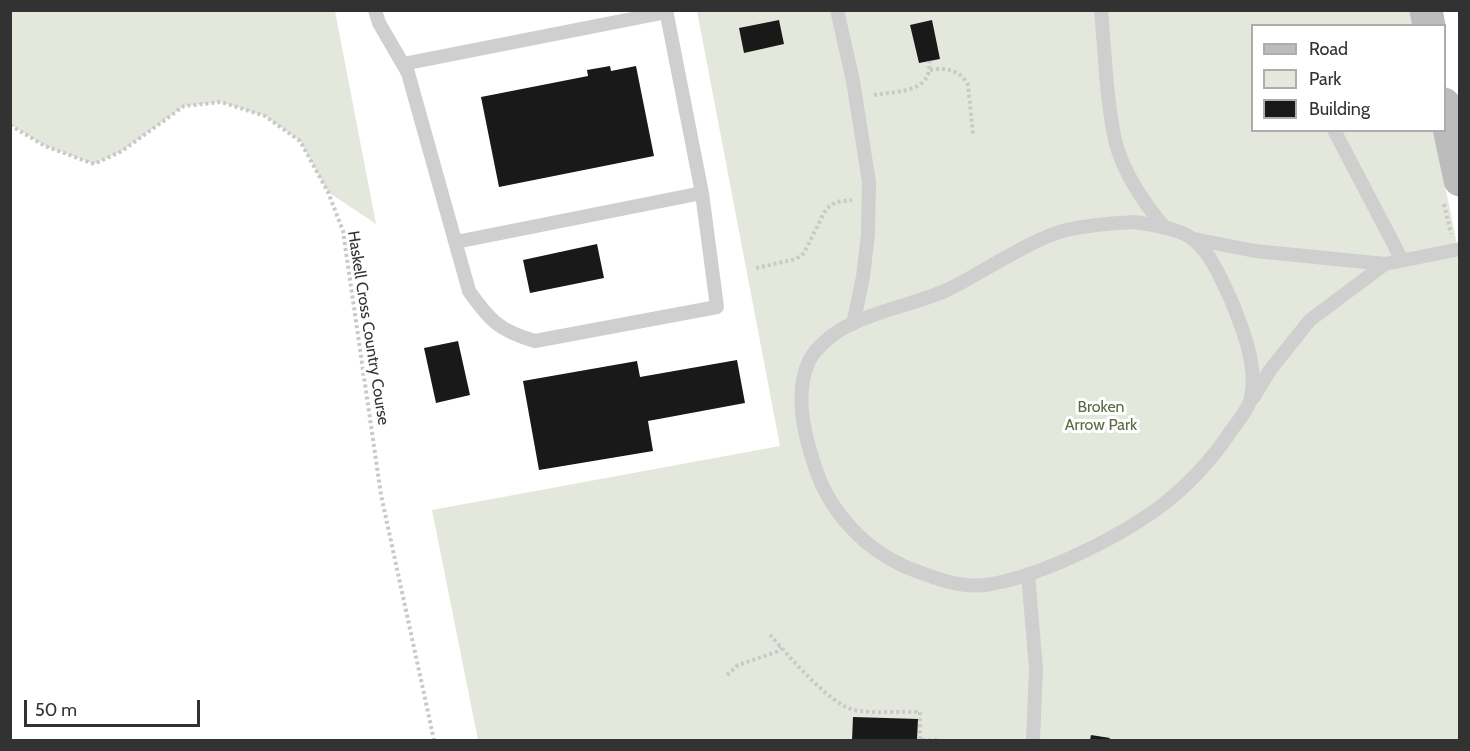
<!DOCTYPE html>
<style>
body{margin:0}
#map{position:relative;width:1470px;height:751px;overflow:hidden;background:#fff;font-family:Cabin,sans-serif}
canvas{display:block}
.frame{position:absolute;inset:0;border:12px solid #323232;pointer-events:none}
.legend{position:absolute;left:1251px;top:24px;width:195px;height:108px;box-sizing:border-box;background:#fff;border:2px solid #adadad;margin:0;padding:8px 10px;list-style:none;font-size:18px;color:#323232}
.legend li{display:flex;align-items:center;gap:12px;height:30px}
.legend b{width:30px;border:2px solid #adadad}
.scale{position:absolute;left:24px;top:700px;width:176px;height:27px;box-sizing:border-box;border:3px solid #323232;border-top:0;padding-left:8px;font-size:18px;line-height:21px;white-space:nowrap;color:#323232;-webkit-text-stroke:4px #fff;paint-order:stroke}
</style>
<div id="map">
<canvas width="1470" height="751"></canvas>
<div class="frame"></div>
<ul class="legend">
<li><b style="height:8px;background:#bcbcbc"></b>Road</li>
<li><b style="height:16px;background:#e4e8dc"></b>Park</li>
<li><b style="height:16px;background:#191919"></b>Building</li>
</ul>
<div class="scale">50 m</div>
</div>
<script>
const ctx = document.querySelector('canvas').getContext('2d');
ctx.lineJoin = 'round';
function fillPath(path, color) {
  ctx.fillStyle = color;
  ctx.fill(path, 'evenodd');
}
function stroke(path, color, width, dash) {
  ctx.strokeStyle = color;
  ctx.lineWidth = width;
  ctx.lineCap = dash ? 'butt' : 'round';
  ctx.setLineDash(dash || []);
  ctx.stroke(path);
}
function label(font, color, halo, rows, align = 'center') {
  ctx.font = font + ' Cabin,sans-serif';
  ctx.lineWidth = 6;
  ctx.setLineDash([]);
  ctx.textBaseline = 'middle';
  ctx.strokeStyle = halo;
  ctx.fillStyle = color;
  for (const [text, x, y, turn = 0] of rows) {
    ctx.save();
    ctx.translate(x, y);
    ctx.rotate((+turn || 0) * Math.PI / 180);
    ctx.textAlign = isNaN(turn) ? turn : align;
    if (halo) ctx.strokeText(text, 0, 0);
    ctx.fillText(text, 0, 0);
    ctx.restore();
  }
}
fillPath(new Path2D(`
 M10 11H335L376 224 328 192 300 141 265 116 221 102 184 106 122 151 94 164 45 146 11 125Z
 M697 11H1411L1414 25 1252 26V130L1434 131 1460 259 1459 740H478L432 510 780 446Z`), '#e4e8dc');
fillPath(new Path2D(`
 M779 20 784 44 744 53 739 28Z
 M932 20 940 59 919 63 910 25Z
 M610 66 611 71 636 66 654 156 499 187 481 97 588 76 587 70Z
 M597 244 604 278 530 293 523 260Z
 M458 341 470 395 436 403 424 348Z
 M737 360 745 403 648 421 653 451 539 470 523 381 637 361 640 377Z
 M853 717 918 719 917 740H852Z
 M1091 735 1110 738 1109 740H1090Z`), '#191919');
stroke(new Path2D(`
 M930 70C945 67 961 70 968 85L973 134
 M874 95C897 91 933 93 929 61
 M10 125 45 146 94 164 122 151 184 106 221 102 265 116 300 141 328 192 343 231 381 495 434 740
 M1444 204 1451 234
 M756 268 796 259 804 253 826 209 836 202 852 200
 M770 635C788 655 829 704 854 710 872 714 901 711 920 712V740H938
 M727 675 738 665 776 652 781 647`), '#c9c9c9', 4, [3, 3]);
stroke(new Path2D(`
 M375 10 379 23 408 73 469 291C490 321 500 331 535 341L717 307 702 193 666 10
 M837 10 853 81 869 182 868 234 863 277 853 324
 M1101 10C1105 53 1106 98 1115 140 1123 173 1143 202 1165 228
 M403 64 667 12
 M1334 130 1402 260
 M1135 222C1152 225 1183 229 1195 241 1212 255 1222 281 1231 300 1243 329 1258 367 1251 398 1248 410 1238 421 1231 431 1189 494 1138 527 1070 558 1043 570 1014 581 985 585 960 588 934 578 911 569 866 551 830 513 815 467 804 434 794 394 809 361 815 349 829 337 840 330 873 311 913 305 947 290 984 272 1029 240 1066 230 1089 225 1112 223 1135 222Z
 M1194 239 1255 251 1385 264 1460 249
 M456 242 702 193
 M1253 398 1270 370 1310 320 1385 264
 M1028 574 1036 669 1033 740`), '#cfcfcf', 14);
stroke(new Path2D(`
 M1426 10 1429 26
 M1444 104 1460 180`), '#bcbcbc', 33);
label('16px', '#323232', '#fff', [
 ["Haskell Cross Country Course",368,328,81]
]);
label('16px', '#5d6a43', '#fff', [
 ["Broken",1101,407],
 ["Arrow Park",1101,425]
]);
</script>
